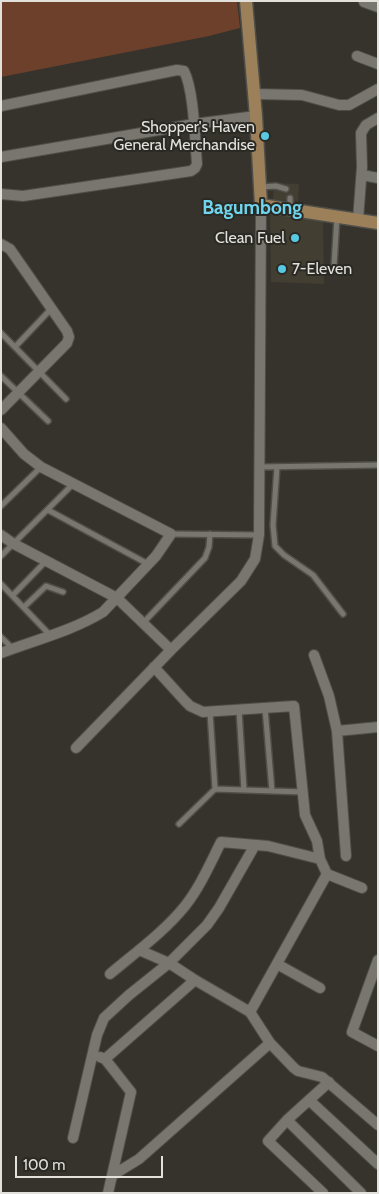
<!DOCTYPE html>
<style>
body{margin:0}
#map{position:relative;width:379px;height:1194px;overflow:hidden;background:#35332c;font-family:Cabin,sans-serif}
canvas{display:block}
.frame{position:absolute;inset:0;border:2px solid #e2e1dc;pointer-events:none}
.scale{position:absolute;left:15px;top:1156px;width:148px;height:22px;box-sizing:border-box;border:2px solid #e2e1dc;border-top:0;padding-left:6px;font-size:15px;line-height:18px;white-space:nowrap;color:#e2e1dc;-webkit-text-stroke:4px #2b2923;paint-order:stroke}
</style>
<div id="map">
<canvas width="379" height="1194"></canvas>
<div class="frame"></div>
<div class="scale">100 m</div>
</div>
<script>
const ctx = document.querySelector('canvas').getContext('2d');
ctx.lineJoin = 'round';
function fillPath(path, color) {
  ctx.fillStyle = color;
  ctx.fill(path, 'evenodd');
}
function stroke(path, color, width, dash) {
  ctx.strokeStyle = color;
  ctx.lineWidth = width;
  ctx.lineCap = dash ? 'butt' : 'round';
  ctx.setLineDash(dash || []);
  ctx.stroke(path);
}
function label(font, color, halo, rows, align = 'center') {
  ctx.font = font + ' Cabin,sans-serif';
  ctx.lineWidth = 4;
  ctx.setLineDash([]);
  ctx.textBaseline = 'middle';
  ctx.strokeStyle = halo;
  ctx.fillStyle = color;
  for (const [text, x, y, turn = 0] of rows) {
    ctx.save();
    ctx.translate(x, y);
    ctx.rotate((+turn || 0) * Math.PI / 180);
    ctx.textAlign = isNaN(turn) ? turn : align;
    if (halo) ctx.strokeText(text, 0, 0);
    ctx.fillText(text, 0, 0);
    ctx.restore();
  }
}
fillPath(new Path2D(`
 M274 183 299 184 298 201 273 200Z
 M270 213 323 220 324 284 271 282Z`), '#423e32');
fillPath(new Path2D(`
 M1 1H237L240 28 209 36 1 77Z`), '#6d402c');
const lane = new Path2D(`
 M260 187 276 186 286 189
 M290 198V209
 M334 266 337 217
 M1 333 66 399
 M15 347 51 309
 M1 376 48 421
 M259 467 378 465
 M277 467 273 525 275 546 284 555 313 575 343 614
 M1 506 41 467
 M48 510 148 564
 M171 534 259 535
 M1 556 73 484
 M1 584 50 635
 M13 595 46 561
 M24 607 46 586 63 592
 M144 622 205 558 209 547 210 534
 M1 637 13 649
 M265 708 272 791
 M239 710 244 790
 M210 712 215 789
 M179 824 215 789 303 792`);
const street = new Path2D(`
 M364 2 378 7
 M357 56 378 64
 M255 94 302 95 339 105H349L378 89
 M1 106 177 70 184 71C194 90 195 141 197 164L195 168 191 171 23 196 1 194
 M1 157 194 124 256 116
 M362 175 378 178
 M358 220 362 167 361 133 366 125 378 118
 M1 244 10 249 67 331 69 337 67 343 1 410
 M1 428 24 454 41 467 171 534 156 556 103 612C72 631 35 640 1 653
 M1 535 14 544 117 598 171 650
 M314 655 329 696 337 731 346 856
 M154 667 185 701 190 706 203 712 294 706 305 815 317 841 320 859 327 874 362 888
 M337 731 378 727
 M76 748 171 650 241 581 255 559 259 535 261 205
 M139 950 169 963 195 980 250 1012 270 1043 294 1068 298 1071 322 1077 378 1125
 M378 960 352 1032 378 1046
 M277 964 320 988
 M110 974C135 953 165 931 185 906 200 887 210 864 221 842L268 846 320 859
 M250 1012 327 874
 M100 1057 105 1059 195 980
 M105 1059 131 1092 108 1193
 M309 1100 378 1164
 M287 1120 361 1193
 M73 1138 97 1035 104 1018 129 995 169 963 207 925 219 908 255 845
 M113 1175 139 1159 270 1043
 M323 1193 268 1141 287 1120 329 1082`);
const secondary = new Path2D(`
 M246 1 256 116 261 205 378 223`);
stroke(lane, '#4f4e49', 8);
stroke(street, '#4f4e49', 12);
stroke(secondary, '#4f4e49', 15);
stroke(lane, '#79766f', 5);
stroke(street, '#79766f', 10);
stroke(secondary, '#9b8059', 12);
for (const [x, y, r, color] of [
 [265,136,5,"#58c9e3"],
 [295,238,5,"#58c9e3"],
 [282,269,5,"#58c9e3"]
]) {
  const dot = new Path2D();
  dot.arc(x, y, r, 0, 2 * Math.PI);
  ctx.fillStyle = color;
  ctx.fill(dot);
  stroke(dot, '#2b2923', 2);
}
label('16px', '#e2e1dc', '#2b2923', [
 ["Shopper's Haven",255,127],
 ["General Merchandise",255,145],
 ["Clean Fuel",285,238],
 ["7-Eleven",292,269,"left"]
], 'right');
label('bold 19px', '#6fd4ed', '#2b2923', [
 ["Bagumbong",252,208]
]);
</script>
